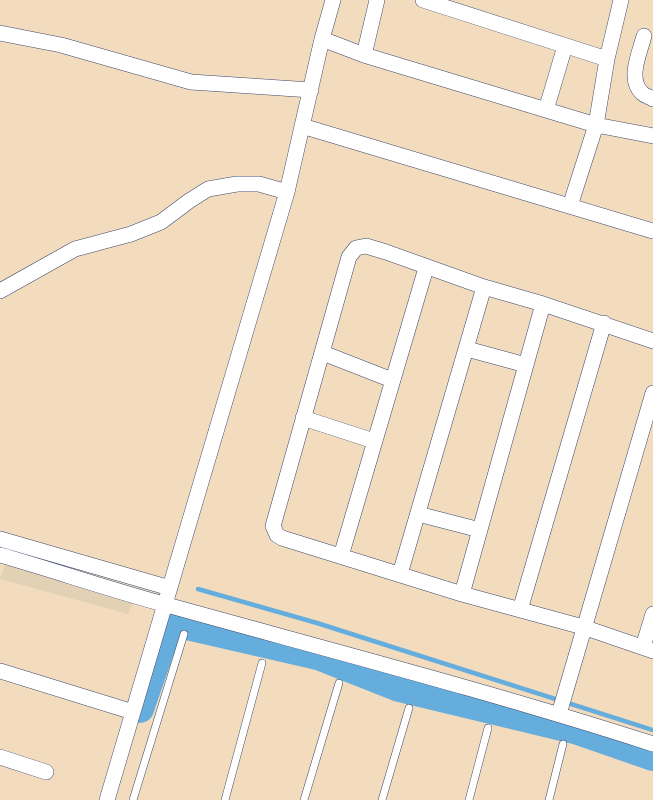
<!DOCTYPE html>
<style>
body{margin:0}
canvas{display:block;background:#f3dcbd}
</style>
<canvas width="653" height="800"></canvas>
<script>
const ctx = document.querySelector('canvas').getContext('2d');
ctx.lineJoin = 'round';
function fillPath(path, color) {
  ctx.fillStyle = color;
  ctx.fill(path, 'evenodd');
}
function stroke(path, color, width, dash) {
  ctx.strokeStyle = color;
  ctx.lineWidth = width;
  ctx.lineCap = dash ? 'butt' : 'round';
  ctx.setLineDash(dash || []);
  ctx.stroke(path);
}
fillPath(new Path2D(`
 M6 561 135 598 128 614 0 579Z`), '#e3d1b6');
stroke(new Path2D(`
 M198 589 317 623 653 730`), '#65addc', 4.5);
stroke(new Path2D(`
 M140 709 170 622 318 656 399 688 578 731 653 757`), '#65addc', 28);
const lane = new Path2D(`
 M133 800 184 634
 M225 800 262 663
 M304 800 339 683
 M382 800 409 708
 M469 800 488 728
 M549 800 563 744`);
const street = new Path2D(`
 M423 0 607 59
 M0 33 61 45 191 82 311 90
 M644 36C640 52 627 79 642 93 645 96 650 97 653 99
 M322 39 364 55 596 125 653 136
 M364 55 377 0
 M546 110 565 46
 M302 126 653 231
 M570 206 596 125 607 59 621 0
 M0 291 75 249 131 234 161 222 189 201 208 189 237 184H259L287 192
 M653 341 543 304 484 287 386 252 366 246 356 248 349 257 273 526 277 535 282 538 462 594 583 627 653 651
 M467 349 526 365
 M323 353 392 380
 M303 418 374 441
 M418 514 480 530
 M0 539 170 588
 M0 555C56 571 111 590 167 605 329 650 492 692 653 744
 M341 556 426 268
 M400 574 484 287
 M462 594 543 304
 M520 610 604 323
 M643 647 653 614
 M0 671 133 712
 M559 714 653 393
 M0 757 46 772
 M107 800 287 192 322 39 333 0`);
stroke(lane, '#3b496c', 8);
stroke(street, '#3b496c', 16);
stroke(lane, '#fff', 7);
stroke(street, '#fff', 15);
</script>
